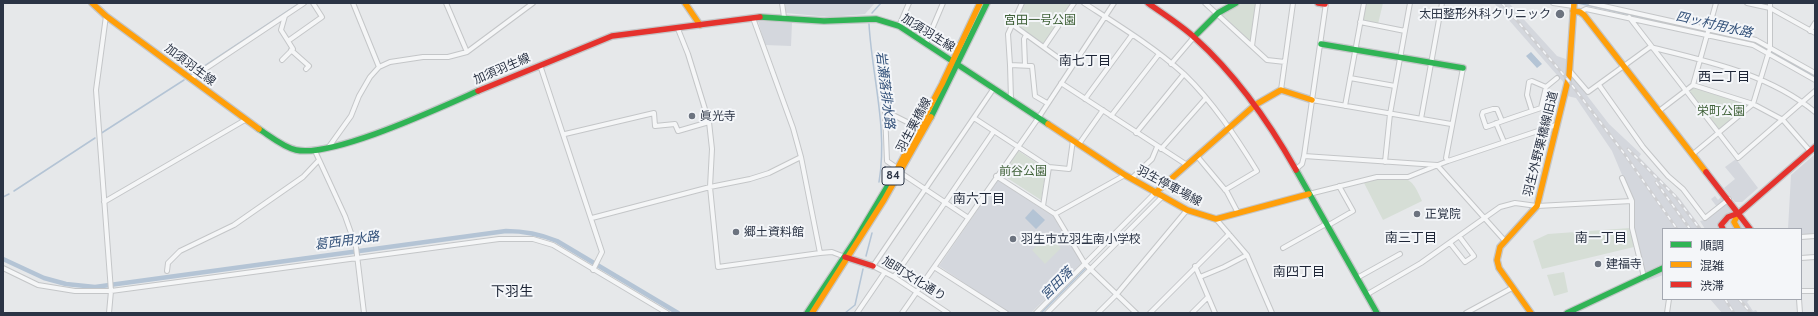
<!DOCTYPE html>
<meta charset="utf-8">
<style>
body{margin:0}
#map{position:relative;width:1818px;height:316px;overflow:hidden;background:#e6e8ea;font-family:Cabin,"Noto Sans JP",sans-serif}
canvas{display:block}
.frame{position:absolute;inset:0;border:4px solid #2b3445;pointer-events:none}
.legend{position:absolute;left:1662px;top:228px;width:140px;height:72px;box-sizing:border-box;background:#f4f6f9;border:1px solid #a4a8b1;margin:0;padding:5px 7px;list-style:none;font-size:12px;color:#2b3445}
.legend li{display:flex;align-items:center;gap:8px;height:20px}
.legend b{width:20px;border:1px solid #a4a8b1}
</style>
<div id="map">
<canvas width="1818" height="316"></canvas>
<div class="frame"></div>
<ul class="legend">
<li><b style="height:5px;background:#30b455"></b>順調</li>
<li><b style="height:5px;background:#ff9f0a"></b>混雑</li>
<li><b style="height:5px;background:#e5322d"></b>渋滞</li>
</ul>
</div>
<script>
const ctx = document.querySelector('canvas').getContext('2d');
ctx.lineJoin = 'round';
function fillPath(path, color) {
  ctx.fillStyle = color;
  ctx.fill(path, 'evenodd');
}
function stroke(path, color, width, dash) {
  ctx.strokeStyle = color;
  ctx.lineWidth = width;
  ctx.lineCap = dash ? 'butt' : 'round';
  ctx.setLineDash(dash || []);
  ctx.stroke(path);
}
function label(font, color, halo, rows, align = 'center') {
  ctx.font = font + ' Cabin,"Noto Sans JP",sans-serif';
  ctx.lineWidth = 4;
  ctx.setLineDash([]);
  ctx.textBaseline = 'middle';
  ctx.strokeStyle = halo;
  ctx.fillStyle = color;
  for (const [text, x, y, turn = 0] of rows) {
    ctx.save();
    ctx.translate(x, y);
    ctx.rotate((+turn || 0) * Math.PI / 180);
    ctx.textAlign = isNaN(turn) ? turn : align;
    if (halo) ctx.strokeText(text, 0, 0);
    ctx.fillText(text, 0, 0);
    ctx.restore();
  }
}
fillPath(new Path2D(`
 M785 3H875L865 14 830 17 786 13Z
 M1494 3H1509L1557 56 1566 59V68L1567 70 1564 83Z
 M758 21 792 23 791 46 765 45Z
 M1572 76 1609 124 1641 154 1639 157 1680 199 1702 229H1663V275L1647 281 1632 227 1633 201 1612 151 1576 98 1567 96Z
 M1815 154V234L1801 236V229H1788L1791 175Z
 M1736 159 1758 188 1742 202H1735L1724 188 1735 179 1725 167Z
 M998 180 1053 216 1082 263 1031 313H1009L939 266Z
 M1715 196 1718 200 1722 196 1724 198V201L1717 207 1711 199Z
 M1727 204 1746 229H1705L1700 221 1705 220Z
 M1710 299H1750L1747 302 1753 311 1756 310 1758 313H1722Z`), '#d4d7dd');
fillPath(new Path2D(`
 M1025 3H1071L1044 44 1015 25Z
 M1242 3H1256L1251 43 1220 13Z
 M1367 3H1383L1378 24 1363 20Z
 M1693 87 1750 105 1719 132 1688 91Z
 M1017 150 1046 169 1041 200 1001 174Z
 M1377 179C1405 179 1410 172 1422 201L1383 220 1363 181Z
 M1630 228 1634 247 1542 269 1533 241 1548 234Z
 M1048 235 1061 248 1045 264 1032 250Z
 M1564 272 1568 292 1554 296 1547 275Z`), '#d6ded6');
fillPath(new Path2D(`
 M1531 52 1542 64 1537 68 1526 56Z
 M1033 209 1045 220 1036 229 1025 218Z`), '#b4c4d5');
stroke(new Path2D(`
 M1578 3 1755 43 1815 77
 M872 13 881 3
 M869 24C872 77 888 128 879 182
 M191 75 300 3
 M100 134 184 80
 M14 191 95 138
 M3 197 9 194
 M866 256 872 233
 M845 313 855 305 863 269
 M1041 313 1086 268`), '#b4c4d5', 1.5);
stroke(new Path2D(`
 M3 259 44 278 66 284 95 287 506 231C525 231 540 234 557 241L678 313`), '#b4c4d5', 4.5);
const street = new Path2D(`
 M353 3 379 67
 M446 3 467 52
 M782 3 784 17
 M1022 3 1008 34 1010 65 1032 66 1035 96 1047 103
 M1084 3C1118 25 1154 47 1184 74 1213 102 1236 137 1257 171L1225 190
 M1205 3 1267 60 1285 62
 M1553 3 1573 6
 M1590 3 1756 40 1815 73
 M1747 3 1770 8 1815 33
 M1580 12 1586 9 1753 45 1815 80
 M106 16 96 90 111 291 109 313
 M285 16 281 30 288 41 322 17 313 3
 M1629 17 1738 158 1815 91
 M753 18 793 128 801 157 820 253
 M1360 22 1405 31
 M1013 25 1071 67
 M899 26 909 3
 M678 29 688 54 709 122 712 149 710 187 718 267 820 253 832 252 845 257
 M1810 31 1815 23
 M926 43 943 3
 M1252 46 1258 3
 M1044 47 1074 3
 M291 50 309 66 306 69
 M282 60 293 49 288 41
 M1171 64 1194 37
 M540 65 602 252 593 270
 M1010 65 1011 99
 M1025 65 1024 39 1026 35
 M1570 71 1588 92 1650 47C1707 61 1769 74 1815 112
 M1350 78 1395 86
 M190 79 304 3
 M1061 83 1187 165
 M1599 85 1643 147 1668 176 1683 189 1705 218 1729 199
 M1693 85 1753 104 1783 120 1810 151
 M1281 90 1293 3
 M1085 99 1132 35
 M1312 100 1451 124
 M1345 106 1364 3
 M1532 111 1527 95 1529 82 1532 81 1546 87
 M1659 111 1693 85 1716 3
 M1111 116 1159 54
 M974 118 1049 167 1043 206
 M1421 119 1442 3
 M1502 121 1497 109H1493L1483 112 1482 115 1486 127C1505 120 1523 114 1541 108L1546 87 1557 78
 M1496 123 1504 142
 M1136 133 1184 74
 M565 134 654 113 655 126 675 124 678 131 709 122
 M1079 144 1103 110
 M328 148 351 116 359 96 370 77 379 67 390 62 423 57H448L467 52 533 3
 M1161 149 1206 98
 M315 151 345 216 356 247 364 313
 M1693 154 1753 104 1770 48V3
 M1197 156 1227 192 1238 213
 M1304 156 1437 165 1505 241
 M1448 161 1446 158 1463 68
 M1385 162 1390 114 1410 3
 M1049 167 1069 169 1073 140
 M897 168 887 161 885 111 919 128
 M1295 170 1302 164 1304 156 1326 3
 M901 173 967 217
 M996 176 1055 214 1085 264 1136 313
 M1622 178 1632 201V228L1644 277
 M1131 179 1152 159 1157 147
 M1309 194 1377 177H1408L1448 161 1556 125
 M104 202 245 120
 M1055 214 1125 175
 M592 218 710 187 750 179 769 173 801 157
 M1216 219 1247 255 1272 313
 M1327 226 1353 211 1339 186
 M1801 237 1815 236
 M1450 243 1465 262 1474 256 1459 236
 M1283 248 1326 224
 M1801 258 1815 257
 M1195 266 1215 313
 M934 267 1006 313
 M3 268 38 285 75 291H111L499 239H533L553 245 667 313
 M167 271 168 263 180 251 234 225 303 177 319 160
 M894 277 994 131
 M1200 277 1224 267 1247 255
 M1357 278 1400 254
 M1801 291H1815
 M1366 295 1421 263 1500 207 1515 203 1537 206 1632 201
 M1799 299 1800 313
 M857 313 885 272
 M902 313 1039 117 1114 3
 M948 313 894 277 873 266 994 88
 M1036 313 1155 193
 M1047 313 1162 197
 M1098 313 1116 295 1187 210
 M1150 313 1229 234
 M1192 313 1208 297
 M1466 313 1512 288
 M1667 313 1669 299`);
const fast = new Path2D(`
 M760 17 824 21 876 19 899 26 1048 124
 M1194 37 1218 13 1236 3
 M1321 44 1463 68
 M931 117 987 3
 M259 129C270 136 283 147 296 150 333 158 441 107 478 91
 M1296 170 1377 313
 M807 313 856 239 893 177
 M1567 313 1663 268`);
const slow = new Path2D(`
 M92 3 106 16 259 129
 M685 3 700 25
 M1573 11 1580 12 1584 15 1706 172
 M1048 124 1125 175 1187 210 1216 219 1309 194
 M893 177 942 84 980 3
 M1155 193 1255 105 1281 90 1312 100
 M1738 229 1734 222 1739 213
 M812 313 884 200 931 117
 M1531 313 1499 268 1497 260 1500 247 1537 206 1569 76 1574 3`);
const jam = new Path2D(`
 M1148 3C1163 14 1181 25 1195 38 1236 75 1269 122 1296 170
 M1318 3 1325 4
 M478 91 612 36 760 17
 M1706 172 1750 229
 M1723 229 1721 225 1728 217 1739 213 1815 147
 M845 257 873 266`);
stroke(street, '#c4c6c8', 6);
stroke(fast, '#c4c6c8', 8);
stroke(slow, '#c4c6c8', 8);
stroke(jam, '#c4c6c8', 8);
stroke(street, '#f5f6f7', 4);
stroke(fast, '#30b455', 5.5);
stroke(slow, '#ff9f0a', 5.5);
stroke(jam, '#e5322d', 5.5);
const rail = new Path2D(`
 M1502 3 1568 80 1623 152 1677 229
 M1628 149 1675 196 1700 229
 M1656 182 1690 229
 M1725 299 1734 313
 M1739 299 1751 313`);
stroke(rail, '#cecfd2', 3);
stroke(rail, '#f4f6f9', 1.5, [4.5]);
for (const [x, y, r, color] of [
 [1560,14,5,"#6c737f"],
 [692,116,4,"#6c737f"],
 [1417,214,4,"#6c737f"],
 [736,232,4,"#6c737f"],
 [1013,239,4,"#6c737f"],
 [1598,264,4,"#6c737f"]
]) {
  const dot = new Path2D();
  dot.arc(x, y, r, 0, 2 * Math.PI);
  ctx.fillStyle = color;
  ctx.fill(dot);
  stroke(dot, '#f4f6f9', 1.5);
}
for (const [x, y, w] of [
 [893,176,22]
]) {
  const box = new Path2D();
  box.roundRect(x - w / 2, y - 9, w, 18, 3);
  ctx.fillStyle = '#f4f6f9';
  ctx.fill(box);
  stroke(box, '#2b3445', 1);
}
label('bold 11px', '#2b3445', null, [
 ["84",893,176]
]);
label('12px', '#2b3445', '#f4f6f9', [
 ["太田整形外科クリニック",1551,14,"right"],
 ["眞光寺",700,116],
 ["正覚院",1425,214],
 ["郷土資料館",744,232],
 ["羽生市立羽生南小学校",1021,239],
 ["建福寺",1606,264]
], 'left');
label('12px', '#3f6138', '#f4f6f9', [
 ["宮田一号公園",1040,20],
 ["栄町公園",1721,111],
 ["前谷公園",1023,171]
]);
label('12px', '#2b3445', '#f4f6f9', [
 ["加須羽生線",928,33,32],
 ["加須羽生線",190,65,37],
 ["加須羽生線",502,69,-23],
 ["羽生栗橋線",914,125,-62],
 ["羽生外野栗橋線旧道",1541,144,-76],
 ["羽生停車場線",1169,186,28],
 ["旭町文化通り",914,279,32]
]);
label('italic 13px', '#34527a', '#f4f6f9', [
 ["四ッ村用水路",1714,25,13],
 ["岩瀬落排水路",885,90,83],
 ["葛西用水路",347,241,-8],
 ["宮田落",1057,284,-45]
]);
label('13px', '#1d2536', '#f4f6f9', [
 ["南七丁目",1085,61],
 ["西二丁目",1724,77],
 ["南六丁目",979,199],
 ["南三丁目",1411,238],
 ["南一丁目",1601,238],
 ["南四丁目",1299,272]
]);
label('14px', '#1d2536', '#f4f6f9', [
 ["下羽生",512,292]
]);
</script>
